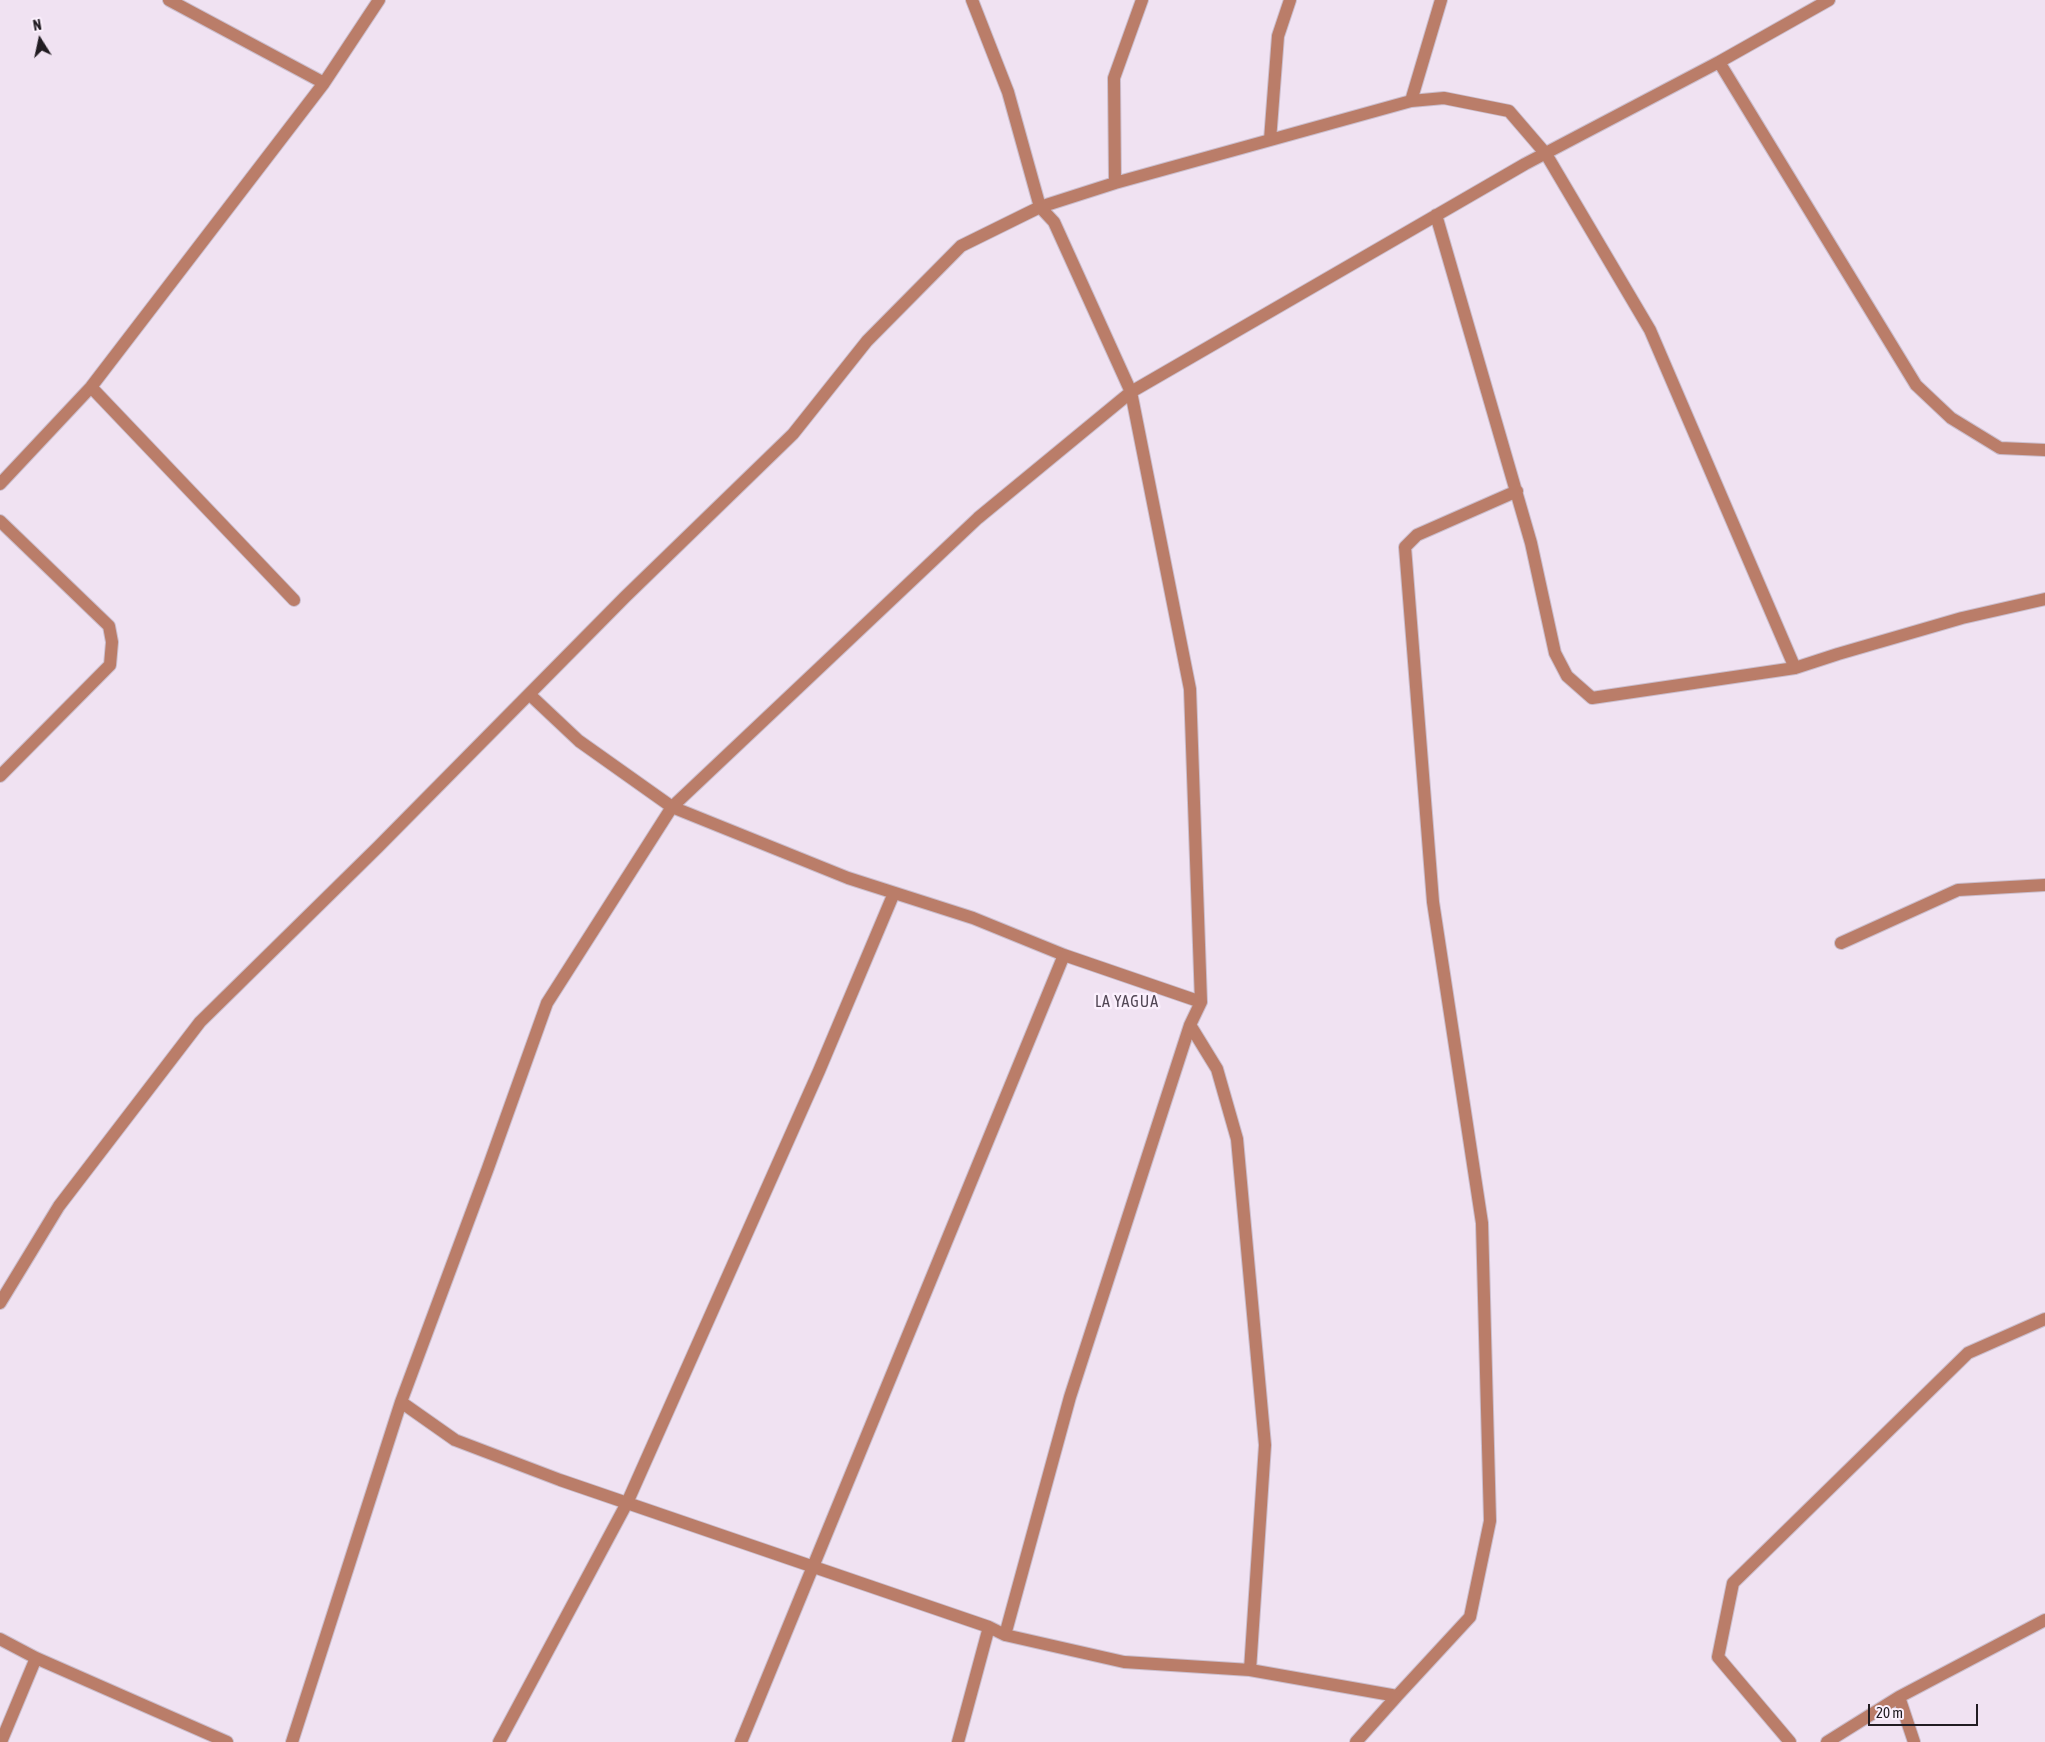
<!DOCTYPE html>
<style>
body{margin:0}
#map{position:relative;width:2045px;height:1742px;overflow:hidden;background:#f0e2f2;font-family:"Asap Condensed",sans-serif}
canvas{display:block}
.north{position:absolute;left:15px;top:15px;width:50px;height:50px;-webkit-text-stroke:4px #fbf0fd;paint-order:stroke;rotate:350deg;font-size:14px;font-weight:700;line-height:20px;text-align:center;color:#211c22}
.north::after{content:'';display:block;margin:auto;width:18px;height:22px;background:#211c22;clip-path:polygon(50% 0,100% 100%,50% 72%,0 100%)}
.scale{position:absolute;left:1868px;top:1704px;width:110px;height:22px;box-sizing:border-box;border:2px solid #211c22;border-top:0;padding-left:6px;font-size:15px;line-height:18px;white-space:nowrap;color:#211c22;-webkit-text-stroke:4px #fbf0fd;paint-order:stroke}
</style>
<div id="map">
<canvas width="2045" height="1742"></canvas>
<div class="north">N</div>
<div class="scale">20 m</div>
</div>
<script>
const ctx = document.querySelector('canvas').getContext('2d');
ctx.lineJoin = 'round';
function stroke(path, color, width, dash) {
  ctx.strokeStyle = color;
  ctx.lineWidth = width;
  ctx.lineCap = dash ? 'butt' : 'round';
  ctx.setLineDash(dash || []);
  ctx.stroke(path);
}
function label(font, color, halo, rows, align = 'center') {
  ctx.font = font + ' "Asap Condensed",sans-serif';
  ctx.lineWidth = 5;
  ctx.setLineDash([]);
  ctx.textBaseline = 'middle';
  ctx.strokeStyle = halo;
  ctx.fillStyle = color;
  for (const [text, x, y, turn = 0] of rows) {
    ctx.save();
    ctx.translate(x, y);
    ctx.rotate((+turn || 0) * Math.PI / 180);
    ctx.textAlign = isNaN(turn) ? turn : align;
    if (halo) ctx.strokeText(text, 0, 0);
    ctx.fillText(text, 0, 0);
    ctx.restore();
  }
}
const minor = new Path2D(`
 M169 0 324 83
 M972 0 1008 92 1040 207 1054 222 1131 392 1190 689 1201 1002 1190 1025 1070 1397 1005 1635
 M1719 62 1916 385 1951 418 2000 448 2045 450
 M1411 101 1441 0
 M1270 140 1278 36 1290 0
 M1115 183 1114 78 1142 0
 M1436 215 1531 543 1555 653 1567 676 1592 698 1795 668 1838 654 1962 618 2045 599
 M91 387 294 600
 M0 484 91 387 324 83 379 0
 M0 521 109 626 112 642 110 665 0 776
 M529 694 579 741 672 807 848 878 973 918 1064 955 1201 1002
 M1841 943 1958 890 2045 885
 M1190 1025 1217 1069 1237 1139 1265 1445 1250 1670
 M0 1303 59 1206 200 1022 378 847 625 597 793 434 867 341 961 246 1040 207 1115 183 1411 101 1444 98 1509 111 1546 154 1650 330 1795 668
 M401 1402 455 1440 560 1480 989 1627 1005 1635 1124 1662 1250 1670 1397 1696 1470 1617 1490 1521 1482 1223 1433 902 1405 547 1417 535 1517 491
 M0 1639 36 1658 227 1742
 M1899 1697 1914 1742
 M1 1742 36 1658
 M292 1742 401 1402 488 1168 547 1003 672 807 978 518 1131 392 1525 164 1719 62 1829 0
 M499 1742 627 1503 819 1071 894 893
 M741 1742 1064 955
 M958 1742 989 1627
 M1356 1742 1397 1696
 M1790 1742 1718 1657 1733 1583 1968 1353 2045 1319
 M1827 1742 1899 1697 2045 1620`);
stroke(minor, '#cbbecd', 14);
stroke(minor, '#ba7d69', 12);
ctx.letterSpacing = '1px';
label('16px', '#524755', '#fbf0fd', [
 ["LA YAGUA",1127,1002]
]);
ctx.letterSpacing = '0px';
</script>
